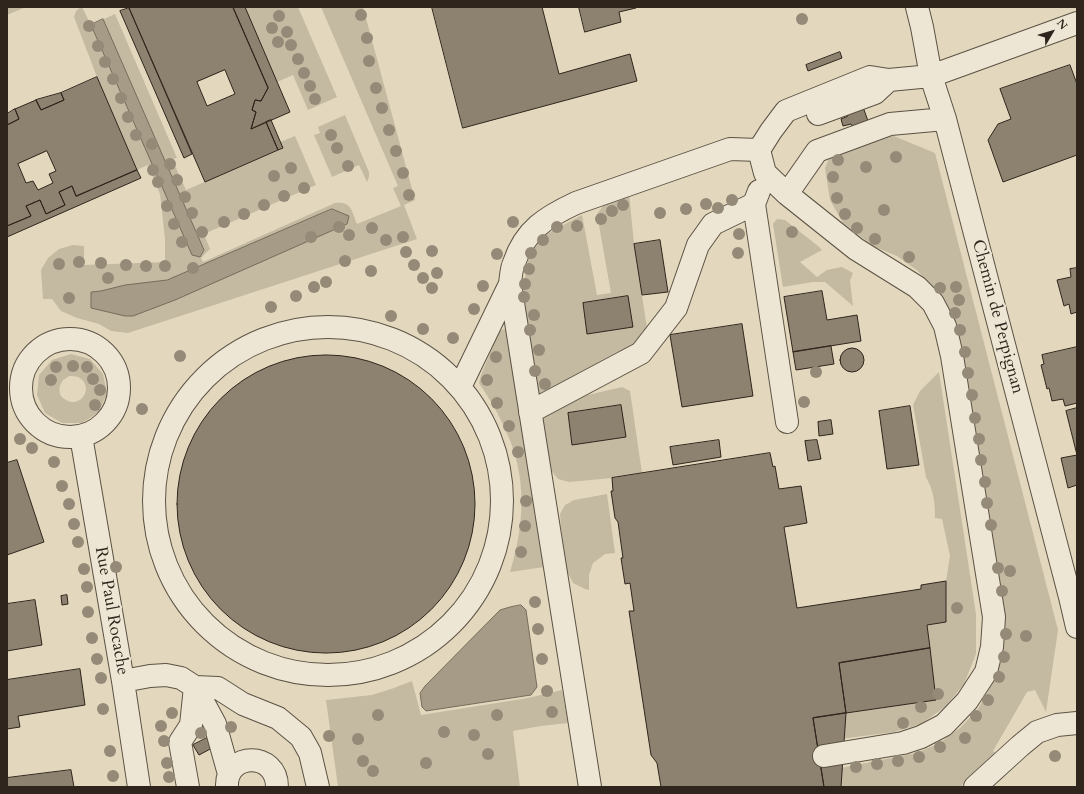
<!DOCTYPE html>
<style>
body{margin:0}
#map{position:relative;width:1084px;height:794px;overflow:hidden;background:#e3d8bd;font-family:Cardo,serif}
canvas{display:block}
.frame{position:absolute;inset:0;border:8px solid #2f251c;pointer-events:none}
.north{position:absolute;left:1032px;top:12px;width:40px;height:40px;-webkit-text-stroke:3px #ede6d4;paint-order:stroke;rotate:52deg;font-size:11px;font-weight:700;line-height:16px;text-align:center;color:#2f251c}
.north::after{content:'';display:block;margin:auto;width:14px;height:18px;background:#2f251c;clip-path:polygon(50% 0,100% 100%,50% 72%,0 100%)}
</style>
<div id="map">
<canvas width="1084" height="794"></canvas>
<div class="frame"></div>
<div class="north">N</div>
</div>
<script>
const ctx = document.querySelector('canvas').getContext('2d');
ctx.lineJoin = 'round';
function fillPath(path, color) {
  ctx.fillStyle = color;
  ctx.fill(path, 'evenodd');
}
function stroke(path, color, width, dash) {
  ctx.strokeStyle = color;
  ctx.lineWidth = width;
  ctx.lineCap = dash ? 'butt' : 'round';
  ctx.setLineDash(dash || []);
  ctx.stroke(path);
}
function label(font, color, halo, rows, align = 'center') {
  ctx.font = font + ' Cardo,serif';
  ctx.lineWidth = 4;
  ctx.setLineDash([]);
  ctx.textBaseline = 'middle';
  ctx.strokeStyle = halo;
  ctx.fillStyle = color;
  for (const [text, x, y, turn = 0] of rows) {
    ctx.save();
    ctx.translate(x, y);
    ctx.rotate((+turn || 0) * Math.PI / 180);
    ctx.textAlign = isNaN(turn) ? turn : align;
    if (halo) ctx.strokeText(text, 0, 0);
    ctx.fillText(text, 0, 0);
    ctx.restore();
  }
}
fillPath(new Path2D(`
 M7 7H26L7 15Z
 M81 7H82L91 25 115 14 177 158 172 159 186 190 283 148 280 142 295 136 316 185 204 234 210 249 201 258 203 262 335 203C352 201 351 210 357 224L401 206 393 188 398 186 321 7H363L415 200 404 205 417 239 128 333 111 331 99 324 77 318 61 311 52 299H43L41 270 48 258 59 249 73 245 84 246V265L165 262V239L160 194 148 165 137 170 97 77 74 17 76 11Z
 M245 7H298L337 97 308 110 293 75 277 82Z
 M345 115 369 172V177L367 182 359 165 332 177 314 135 320 133 318 127Z
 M884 132 935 153 1058 630 1046 712 1035 690 1027 692 993 751 995 753 960 787H824L821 772 916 753 938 744 960 728 978 709 997 675 1003 622 939 296 918 271 897 256 870 245 864 239 843 223 830 200 825 168 832 151Z
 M629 193 634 244 647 328 635 349 617 352 537 395 523 289 529 255 545 235 582 215 597 295 611 293 597 214 606 202Z
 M777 219 785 220 818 246 822 250 800 262 817 277 827 270 842 267 853 273 850 281 853 306 825 282H813L783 287 773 224Z
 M504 329 507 331 544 567 510 572C523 530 527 485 511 443 503 422 492 402 479 383L481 375 498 334 500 331Z
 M71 354 90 359 103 374 107 393 99 412 82 423H62L45 413 37 395 39 375 52 360ZM69 376C72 376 76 376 78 377 96 386 80 412 63 398 59 395 58 387 62 382 63 379 67 378 69 376Z
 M939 372 976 614V654L964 684 945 707 921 724 894 732 817 742 813 718 936 700 927 625 946 622V581L950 556 942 519 935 518C935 502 934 492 926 477L913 405 920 391Z
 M622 387 630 391 642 473 612 478 569 482 558 479 550 469 541 419 566 400Z
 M607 494 615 553 605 554 593 563 589 575V590L585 589 573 583 567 571 561 527 560 514 565 505 574 500Z
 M412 681 421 715 528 698 562 690 568 723 541 726 513 731 520 787H338L326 700 372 695 394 688Z`), '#c4baa2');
const water = new Path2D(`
 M103 19 204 250 200 257 192 255 91 25Z
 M332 209 349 216 347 224 175 300 133 316H125L91 308V292L101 291 125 285 167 280Z
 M521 605 526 610 537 687 531 695 426 711 422 707 420 693 425 686 500 610 510 607Z`);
fillPath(water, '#a69b86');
stroke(water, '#766c5c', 1);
const building = new Path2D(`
 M130 7H233L268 88 261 101 255 100 252 110 256 112 251 129 266 122 278 150 205 182 129 8ZM225 70 235 94 207 106 197 82Z
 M233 7H245L290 112 251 129 256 112 252 110 255 100 261 101 268 88Z
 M432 7H542L559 74 630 54 637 81 463 128Z
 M579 7H636V8L619 12 621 22 585 32Z
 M129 8 192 154 184 158 120 11Z
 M840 52 842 58 808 71 806 65Z
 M1070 65 1077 84V155L1003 182 988 140 998 124 1011 119 1000 89Z
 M97 77 137 170 76 196 72 186 59 192 65 205 46 214 40 200 26 206 31 216 7 226V125L19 119 15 109 36 100 41 110 64 100 61 93ZM47 151 56 171 49 174 53 183 38 190 33 181 26 183 18 164Z
 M61 93 64 100 41 110 36 100Z
 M863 107 868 121 853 127 851 124 843 126 841 119 848 116 847 113Z
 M15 109 19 119 7 125V114Z
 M271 120 283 148 278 150 266 122Z
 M137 170 141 178 7 237V226L31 216 26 206 40 200 46 214 65 205 59 192 72 186 76 196Z
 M660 240 668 292 642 295 634 244Z
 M1077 268V312L1071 314 1069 304 1064 306 1057 280 1071 277 1070 269Z
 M822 291 827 320 857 315 861 341 793 352 784 297Z
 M628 296 633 327 587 334 583 303Z
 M742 324 753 396 682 407 670 335Z
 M831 346 834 364 796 370 793 352Z
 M1077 347V403L1065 406 1063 399 1052 401 1049 388 1047 389 1041 365 1044 364 1042 355Z
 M840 360a12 12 0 1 1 24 0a12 12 0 1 1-24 0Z
 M177 504a149 149 0 1 1 298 0a149 149 0 1 1-298 0Z
 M621 405 626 437 572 445 568 413Z
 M910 406 919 465 887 469 879 411Z
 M1077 408V485L1068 488 1061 458 1077 455 1066 411Z
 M831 420 833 434 819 436 818 422Z
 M719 440 721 457 673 465 670 447Z
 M817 440 821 459 808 461 805 441Z
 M770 453 773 467 775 466 779 489 801 486 807 523 784 527 797 608 921 589V585L946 581V622L927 625 930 648 839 663 846 713 813 718 824 787H661L657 763 651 755 629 611H634L630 583 625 584 621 558H623L618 522 615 518 611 491H613L612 478Z
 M17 460 44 542 7 555V463Z
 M67 595 68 604 62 605 61 596Z
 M35 600 42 645 7 651V604Z
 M930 648 936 700 846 713 839 663Z
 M80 669 85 705 18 716 20 727 7 729V680Z
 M846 713 841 787H824L813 718Z
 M209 737 214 747 199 755 193 745Z
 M71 770 74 787H7V778Z`);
fillPath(building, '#8d8270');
stroke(building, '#2f251c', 1);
const minor = new Path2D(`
 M917 7 922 27 931 76 945 119 1070 597 1077 627
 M818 114 875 93 889 80
 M759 191 754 204 787 422
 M787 194 817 151 890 124 945 119
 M154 501a174 174 0 1 1 348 0a174 174 0 1 1-348 0Z
 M21 388a49 49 0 1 1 98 0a49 49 0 1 1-98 0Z
 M460 387 510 284
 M530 412 641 353 676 308 698 245 713 224 754 204
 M81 436 123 681 139 787
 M123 681 150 676 166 675 181 678 195 687 215 724 229 774
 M824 756 903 743 921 737 944 725 967 701 986 672 992 647 994 617 952 356 945 326 933 303 917 287 856 249 787 194 765 173 759 150 771 131 786 111 870 77 889 80 931 76 1077 23
 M227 786C226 752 277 751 277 787
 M188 787 180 742 191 725 195 687 218 688 243 704 278 718 301 737 310 753 318 787
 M590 787 510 284C511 277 511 269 514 263 525 230 546 217 576 203L730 149 759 150
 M975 787 1020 746 1037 732 1057 725 1077 723`);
stroke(minor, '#5c5244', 24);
stroke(minor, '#ede6d4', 22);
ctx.fillStyle = '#948a77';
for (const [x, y] of [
 [361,15],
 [279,16],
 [802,19],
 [89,26],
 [272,28],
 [287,32],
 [367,38],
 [278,42],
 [291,45],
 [98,46],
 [298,59],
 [369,61],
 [105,62],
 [304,73],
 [113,79],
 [310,86],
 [376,88],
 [121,98],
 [315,99],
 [382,108],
 [128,117],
 [389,130],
 [136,135],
 [331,135],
 [152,144],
 [337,148],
 [396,151],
 [896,157],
 [838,160],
 [170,164],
 [348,166],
 [866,167],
 [291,168],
 [153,170],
 [403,173],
 [274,176],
 [833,177],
 [177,180],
 [158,182],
 [304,188],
 [409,195],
 [284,196],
 [185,197],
 [837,198],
 [732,200],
 [706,204],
 [264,205],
 [623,205],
 [167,206],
 [718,208],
 [686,209],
 [884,210],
 [612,211],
 [192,213],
 [660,213],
 [244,214],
 [845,214],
 [601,219],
 [224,222],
 [513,222],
 [174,224],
 [577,226],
 [339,227],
 [557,227],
 [372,228],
 [857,228],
 [202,232],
 [792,232],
 [739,234],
 [349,235],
 [311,237],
 [403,237],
 [875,239],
 [386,240],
 [543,240],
 [182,242],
 [432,251],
 [406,252],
 [531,253],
 [738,253],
 [497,254],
 [909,257],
 [345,261],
 [79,262],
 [101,263],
 [59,264],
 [126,265],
 [414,265],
 [146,266],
 [165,266],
 [193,268],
 [529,269],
 [371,271],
 [437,273],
 [108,278],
 [423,278],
 [326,282],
 [525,284],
 [483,286],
 [314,287],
 [956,287],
 [432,288],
 [940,288],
 [296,296],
 [524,297],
 [69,298],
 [959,300],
 [271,307],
 [474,309],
 [955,313],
 [534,315],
 [391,316],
 [423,329],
 [530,330],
 [960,330],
 [453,338],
 [539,350],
 [965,352],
 [180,356],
 [496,357],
 [73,366],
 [56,367],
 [87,367],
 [535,371],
 [816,372],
 [968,373],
 [93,379],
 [51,380],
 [487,380],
 [545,384],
 [100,390],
 [972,395],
 [804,402],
 [497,403],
 [95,405],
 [142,409],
 [975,418],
 [509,426],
 [20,439],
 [979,439],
 [32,448],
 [518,452],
 [981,460],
 [54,462],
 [985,482],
 [62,486],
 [526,501],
 [987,503],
 [69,504],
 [74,524],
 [991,525],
 [525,526],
 [78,542],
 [521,552],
 [116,567],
 [998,568],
 [84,569],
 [1010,571],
 [87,587],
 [1002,591],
 [535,602],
 [957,608],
 [88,612],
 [538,629],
 [1006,634],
 [1026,636],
 [92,638],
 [1004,657],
 [97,659],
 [542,659],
 [999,677],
 [101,678],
 [547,691],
 [938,694],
 [988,700],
 [921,707],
 [103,709],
 [552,712],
 [172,713],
 [378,715],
 [497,715],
 [976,716],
 [903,723],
 [161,726],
 [231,727],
 [444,732],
 [201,733],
 [474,735],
 [329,736],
 [965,738],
 [358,739],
 [164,741],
 [940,747],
 [110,751],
 [488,754],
 [1055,756],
 [919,757],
 [363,761],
 [898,761],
 [167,763],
 [426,763],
 [877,764],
 [856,767],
 [373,771],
 [113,776],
 [169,777]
]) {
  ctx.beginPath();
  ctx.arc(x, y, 6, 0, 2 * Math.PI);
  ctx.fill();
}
label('17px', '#2f251c', '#ede6d4', [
 ["Chemin de Perpignan",997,317,75],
 ["Rue Paul Rocache",111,611,80]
]);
</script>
